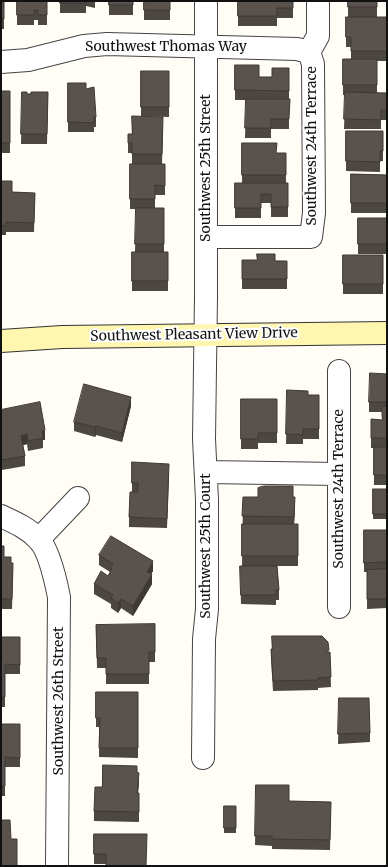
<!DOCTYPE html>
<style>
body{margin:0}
#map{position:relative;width:388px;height:867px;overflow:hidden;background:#fffdf5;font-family:Merriweather,serif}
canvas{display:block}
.frame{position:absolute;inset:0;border:2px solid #111;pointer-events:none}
</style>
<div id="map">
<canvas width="388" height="867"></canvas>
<div class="frame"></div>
</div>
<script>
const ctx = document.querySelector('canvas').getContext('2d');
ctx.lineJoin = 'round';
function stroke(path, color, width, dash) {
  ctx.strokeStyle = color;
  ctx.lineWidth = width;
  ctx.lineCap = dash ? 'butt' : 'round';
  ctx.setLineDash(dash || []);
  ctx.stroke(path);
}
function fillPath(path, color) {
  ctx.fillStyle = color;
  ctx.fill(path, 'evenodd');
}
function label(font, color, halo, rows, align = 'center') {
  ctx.font = font + ' Merriweather,serif';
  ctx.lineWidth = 4;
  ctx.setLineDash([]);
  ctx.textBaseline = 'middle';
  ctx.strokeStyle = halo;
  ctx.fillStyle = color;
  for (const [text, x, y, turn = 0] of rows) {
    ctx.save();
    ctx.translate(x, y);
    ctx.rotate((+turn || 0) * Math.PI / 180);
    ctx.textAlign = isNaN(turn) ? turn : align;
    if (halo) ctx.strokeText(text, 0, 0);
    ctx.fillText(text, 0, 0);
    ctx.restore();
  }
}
const street = new Path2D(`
 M1 62 28 60 84 46 107 44 297 49 309 52
 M206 237H311L314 213 313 64 309 52 318 36V1
 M339 371V607
 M206 472 339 474
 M1 516C14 522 28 528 38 539 49 549 56 582 59 597L57 866
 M39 539 78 498
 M203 758 204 639 207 609V500L204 439 206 296V1`);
const secondary = new Path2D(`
 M1 341 62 337 387 333`);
stroke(street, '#444', 24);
stroke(secondary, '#333', 24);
stroke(street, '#fff', 22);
stroke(secondary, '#fff6b0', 22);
fillPath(new Path2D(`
 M1 1H4V29H1Z
 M17 1H47V25H38V20H34V25H17Z
 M60 1H95V8L86 6V13H60Z
 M109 1H170V20H144V2H133V15H109Z
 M238 1H293V18H277V26H238Z
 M348 1H377V17H348Z
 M346 17H387V61H377V93H387V120H381V129H344L345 95H343V59H351V47H346Z
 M235 65 259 77H272L289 68V129H271V138H245L246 100H235Z
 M141 71H169V117L141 116Z
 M68 83 86 89 96 117V127H94V132H68Z
 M1 91H10V153H1Z
 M22 92 27 94 48 92 47 144H21Z
 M163 127 162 164H132V153H128V134H132Z
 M346 131H383V161H380V172L346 171Z
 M242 143 277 153H286V183H288V217H271V203H261V218H235V183H242Z
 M130 164H165V195H155V208H164V252H168V291H132V252H135L136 209H130Z
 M351 174 387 175V213H351Z
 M1 181 12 192 35 193 34 232H6V235H1Z
 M358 218H387V254H358Z
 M343 255H383V294H343Z
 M242 260 287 261V289H242Z
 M387 374V485H374V448H371V419L382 420V412H369V402Z
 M287 390 308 395H319V439H303V444H286Z
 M241 399H277V443H258V449H241Z
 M40 402 45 440H43V448L28 451 27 444 23 445 25 456V466L2 470 1 464V410Z
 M131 406 122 442 96 435 95 437 74 431V422Z
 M169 473 167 528 129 527V517L132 492V483Z
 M373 489H387V519H373Z
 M243 497H293L295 507 294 524H298V566H277L279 590V600H276V605L241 604 240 566H242Z
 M364 530H387V608L367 609V572H364Z
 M1 546 4 557 11 563 13 572 12 609H1Z
 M99 555 153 571 151 574 152 584 133 616 121 608 118 613 111 608V604L94 594V584L108 576 110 572 99 565Z
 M155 624V662H149V684H106V668H97L96 625Z
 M1 637H20V674H5V707H1Z
 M271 649 330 652 331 687 318 688V690L273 691 271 659Z
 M96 692H138V758L99 757V727H96Z
 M339 698 370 733V742L338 744Z
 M1 724H20V767H5V796H1Z
 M137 772 139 782 138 793H139V822L94 821V811L102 787Z
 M256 785 289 801 331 802 330 850 272 849V846L255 845Z
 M224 806H236V833H224Z
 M94 834H147L106 864H94Z`), '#4d4742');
fillPath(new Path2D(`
 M131 397V406L122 442V433Z
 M96 426V435L95 437V427Z
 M45 430V440H43L42 431Z
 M27 434V444L21 446V436Z
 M295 497V507L294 527V517Z
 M153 561V571L147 581V572Z
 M152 574V584L133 616V606Z
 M121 599V608L118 613V603Z
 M139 773V782L137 803V793Z`), '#3f3936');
const building = new Path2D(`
 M1 1H4V19H1Z
 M17 1H47V15H38V10H34V15H17Z
 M60 1H86V3H60Z
 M109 1H133V5H109Z
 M144 1H170V10H144Z
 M238 1H293V8H277V16H238Z
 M348 1H377V7H348Z
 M346 17H387V51H351V37H346Z
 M343 59H377V85H343Z
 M235 65H259V77H272V68H289V91L235 90Z
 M141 71H169V107H141Z
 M68 83H86V89L94 87 96 117H94V123L68 122Z
 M1 91H10V143H1Z
 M22 92H27V94H31V92H48L47 134H21Z
 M345 92 387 93V110H381V120L344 119Z
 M246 99H290L289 119H271V128H245Z
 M132 116 163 117 162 154H132V143H128V134H132Z
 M346 131H383V151H380V162L346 161Z
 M242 143H277L276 153H286V175H242Z
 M130 164H165V186L155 185V199H130Z
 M351 174 387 175V203H351Z
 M1 181H12V192L35 193 34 223 6 222V226L1 225Z
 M235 183H288V207H271V194H261V208H235Z
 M136 208H164V244H135Z
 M358 218H387V244H358Z
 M132 252H168V281H132Z
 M257 254H275V261H287V279H242V260H257Z
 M343 255H383V284H343Z
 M370 373 387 374V402H369Z
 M84 384 131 397 122 433 96 426 95 427 74 422Z
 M287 390 308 391V395H319V429H303V435L286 434Z
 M241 399H277V433H258V439H241Z
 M40 402 45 430 42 431 43 438 28 441 27 434 21 436 25 456 2 460 1 454V410Z
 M382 406H387V438H371V419L382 420Z
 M374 447H387V475H374Z
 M132 462 169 464 167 519 129 517 130 492H138V483H132Z
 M264 486H293V497H295L294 517 242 516 243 497H258V488Z
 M373 489H387V514H373Z
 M242 524H298V556H242Z
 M364 530H387V562L364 563Z
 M111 536 153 561 147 572 152 574 133 606 121 599 118 603 111 598 113 595 94 584 101 571 108 576 112 569 110 568 113 564 99 555Z
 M1 546H4V557H11V563H13L12 599H1Z
 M240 566H277L279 590H276V595H241Z
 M387 569V599H367V570Z
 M155 624V652H149V674H106V658H97L96 625Z
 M272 636H322L328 642 329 650 326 652H330L331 677 318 678V680L273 681 271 649H272Z
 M1 637H20V665L5 664V697H1Z
 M96 692H138V748H99L100 718H96Z
 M339 698H369L370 733 338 734Z
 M1 724H20V758L5 757V786H1Z
 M103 765 137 766V772L139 773 137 793H139V812L94 811 95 787H102Z
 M256 785H289V801L331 802 330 840 272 839V836H255Z
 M224 806H236V828H224Z
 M1 820H10L11 839H17V866H1Z
 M94 834H147L146 866H106V854H94Z`);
fillPath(building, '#5a524d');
stroke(building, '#3f3936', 1);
label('14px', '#111', '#fff', [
 ["Southwest Thomas Way",166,47],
 ["Southwest 24th Terrace",312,146,-90],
 ["Southwest 25th Street",206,168,-90],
 ["Southwest Pleasant View Drive",194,335,-1],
 ["Southwest 24th Terrace",339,489,-90],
 ["Southwest 25th Court",206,546,-90],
 ["Southwest 26th Street",59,701,-90]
]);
</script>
